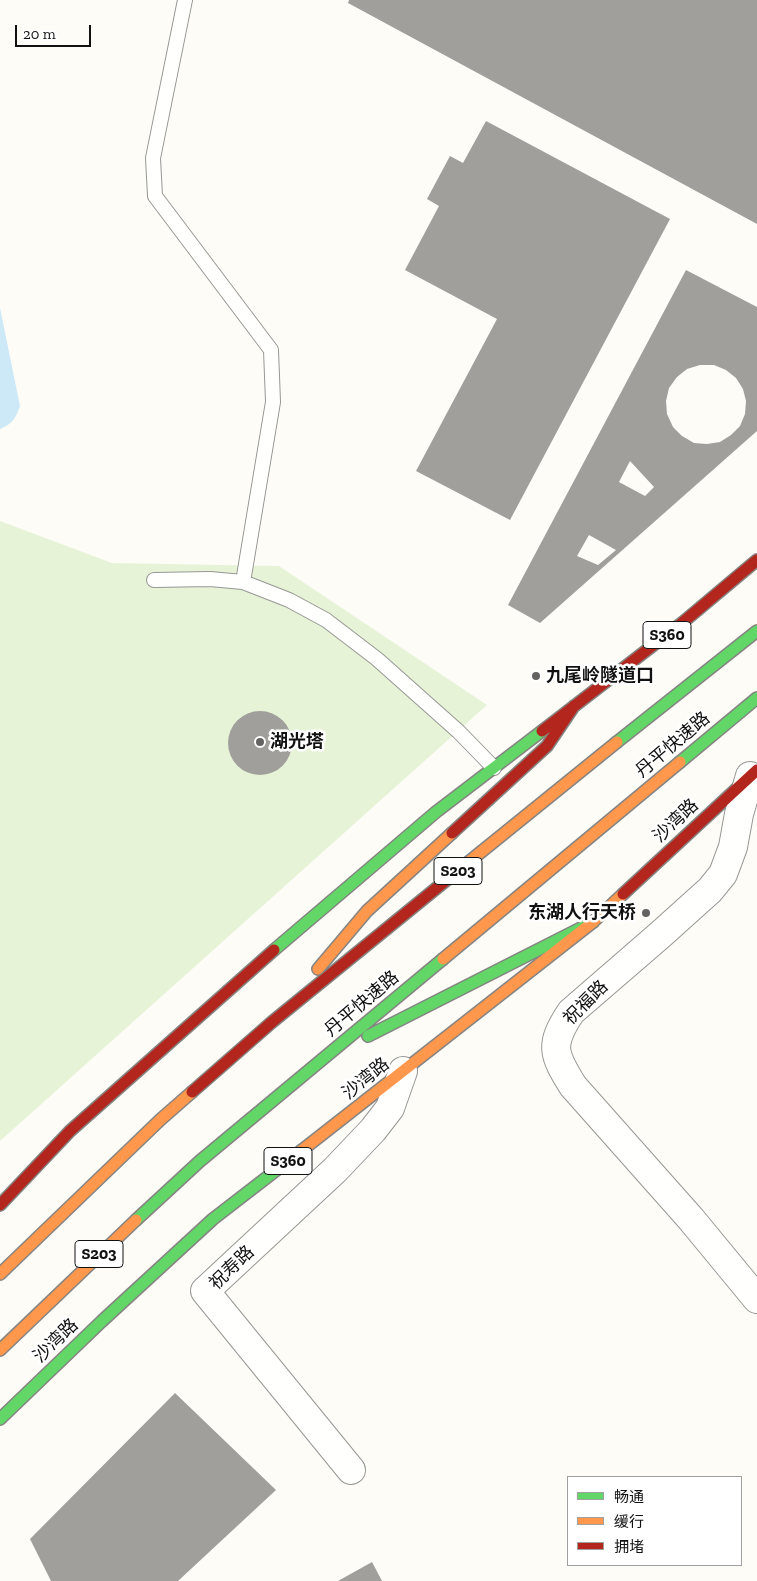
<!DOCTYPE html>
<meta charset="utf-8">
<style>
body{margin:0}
#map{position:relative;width:757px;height:1581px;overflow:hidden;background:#fdfcf7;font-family:"Zilla Slab","Noto Sans SC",serif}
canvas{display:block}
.legend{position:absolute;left:567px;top:1476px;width:175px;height:90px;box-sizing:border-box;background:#fff;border:1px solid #a0a0a0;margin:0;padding:6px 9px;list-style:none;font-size:15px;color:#111}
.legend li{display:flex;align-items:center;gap:10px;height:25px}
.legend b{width:25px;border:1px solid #a0a0a0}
.scale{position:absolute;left:15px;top:25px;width:76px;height:22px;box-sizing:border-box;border:2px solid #111;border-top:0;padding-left:6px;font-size:15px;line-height:18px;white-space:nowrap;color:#111;-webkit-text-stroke:4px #fff;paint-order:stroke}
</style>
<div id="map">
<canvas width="757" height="1581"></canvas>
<ul class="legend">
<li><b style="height:6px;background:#63d668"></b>畅通</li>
<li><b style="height:6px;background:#ff974d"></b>缓行</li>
<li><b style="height:6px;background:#b3261e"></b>拥堵</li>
</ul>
<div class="scale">20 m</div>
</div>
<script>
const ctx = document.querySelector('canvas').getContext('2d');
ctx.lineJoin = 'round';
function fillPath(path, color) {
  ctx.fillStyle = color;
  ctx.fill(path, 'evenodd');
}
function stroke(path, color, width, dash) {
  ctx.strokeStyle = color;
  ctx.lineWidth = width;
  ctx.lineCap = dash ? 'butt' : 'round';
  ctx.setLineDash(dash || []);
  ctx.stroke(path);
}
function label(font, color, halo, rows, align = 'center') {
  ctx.font = font + ' "Zilla Slab","Noto Sans SC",serif';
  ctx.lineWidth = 5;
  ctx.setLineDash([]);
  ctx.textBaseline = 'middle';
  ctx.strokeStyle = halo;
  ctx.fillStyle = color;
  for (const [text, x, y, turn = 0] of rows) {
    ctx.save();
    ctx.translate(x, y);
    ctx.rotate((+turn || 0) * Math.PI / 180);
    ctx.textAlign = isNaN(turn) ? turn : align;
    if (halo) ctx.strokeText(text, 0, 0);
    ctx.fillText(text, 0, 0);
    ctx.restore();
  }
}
fillPath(new Path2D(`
 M0 521 112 563 279 566 487 705 0 1141Z`), '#e7f3d7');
fillPath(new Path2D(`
 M0 308 20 406C16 418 12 424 0 429Z`), '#cde8f7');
fillPath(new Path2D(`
 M349 0H757V224L348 3Z
 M486 121 670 219 510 520 416 471 497 319 405 270 439 206 427 199 450 156 463 163Z
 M686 270 757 307V431L540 623 508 605ZM700 365H714L726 370 736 378 743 389 746 401 745 414 740 426 731 435 720 442 707 444 694 443 682 436 673 427 667 414 666 401 669 388 677 377 687 369ZM630 461 654 487 645 496 619 482ZM589 535 616 550 598 565 577 556Z
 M228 743a32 32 0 1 1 64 0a32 32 0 1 1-64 0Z
 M175 1393 276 1490 178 1581H51L30 1539Z
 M372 1562 382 1581H338Z`), '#a19f9c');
const lane = new Path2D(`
 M185 0 153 158 155 196 271 350 273 402 243 582
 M154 580 210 579 243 582 289 600 326 620 377 659 459 732 494 768`);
const street = new Path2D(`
 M750 776 739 814 733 847 723 874 710 890 660 935 571 1012C549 1045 553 1054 573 1086L691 1219 757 1299
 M351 1470 205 1291 335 1170 373 1130 390 1108 403 1071`);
const fast = new Path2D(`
 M617 742 757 631
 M680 762 757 698
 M274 950 436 812 542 731
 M368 1036 593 922
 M136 1220 200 1161 443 959
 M0 1419 102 1321 213 1219 301 1151`);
const slow = new Path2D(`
 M460 869 617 742
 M443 959 680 762
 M318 969 367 911 452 833
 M301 1151 593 922 623 894
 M0 1274 160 1120 192 1092
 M0 1350 136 1220`);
const jam = new Path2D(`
 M542 731 682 623 757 560
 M452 833 547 746 574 706
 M623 894 757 770
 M192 1092 272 1022 460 869
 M0 1205 70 1131 274 950`);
stroke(lane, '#979795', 16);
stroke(street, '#979795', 30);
stroke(fast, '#858482', 14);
stroke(slow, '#858482', 14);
stroke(jam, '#858482', 14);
stroke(lane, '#fffffe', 14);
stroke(street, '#fffffe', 28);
stroke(fast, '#63d668', 11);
stroke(slow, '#ff974d', 11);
stroke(jam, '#b3261e', 11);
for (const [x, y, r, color] of [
 [536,676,5,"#646362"],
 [260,742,5,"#646362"],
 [646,913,5,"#646362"]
]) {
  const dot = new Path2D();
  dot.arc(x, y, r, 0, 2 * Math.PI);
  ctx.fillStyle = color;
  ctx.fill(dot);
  stroke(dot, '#fff', 2);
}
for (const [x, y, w] of [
 [667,635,48],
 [458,871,48],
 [288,1161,48],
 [99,1254,48]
]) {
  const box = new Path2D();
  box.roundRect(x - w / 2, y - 13.5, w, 27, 4);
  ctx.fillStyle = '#fff';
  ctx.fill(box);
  stroke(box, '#111', 1);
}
label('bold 16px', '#111', null, [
 ["S360",667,635],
 ["S203",458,871],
 ["S360",288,1161],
 ["S203",99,1254]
]);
label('bold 18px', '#111', '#fff', [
 ["九尾岭隧道口",546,676],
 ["湖光塔",270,742],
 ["东湖人行天桥",636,913,"right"]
], 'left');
label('18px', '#111', '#fff', [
 ["丹平快速路",673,745,-40],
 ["沙湾路",676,821,-43],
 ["祝福路",586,1003,-45],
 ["丹平快速路",362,1004,-40],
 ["沙湾路",366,1079,-39],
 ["祝寿路",232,1268,-44],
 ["沙湾路",56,1341,-44]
]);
</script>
